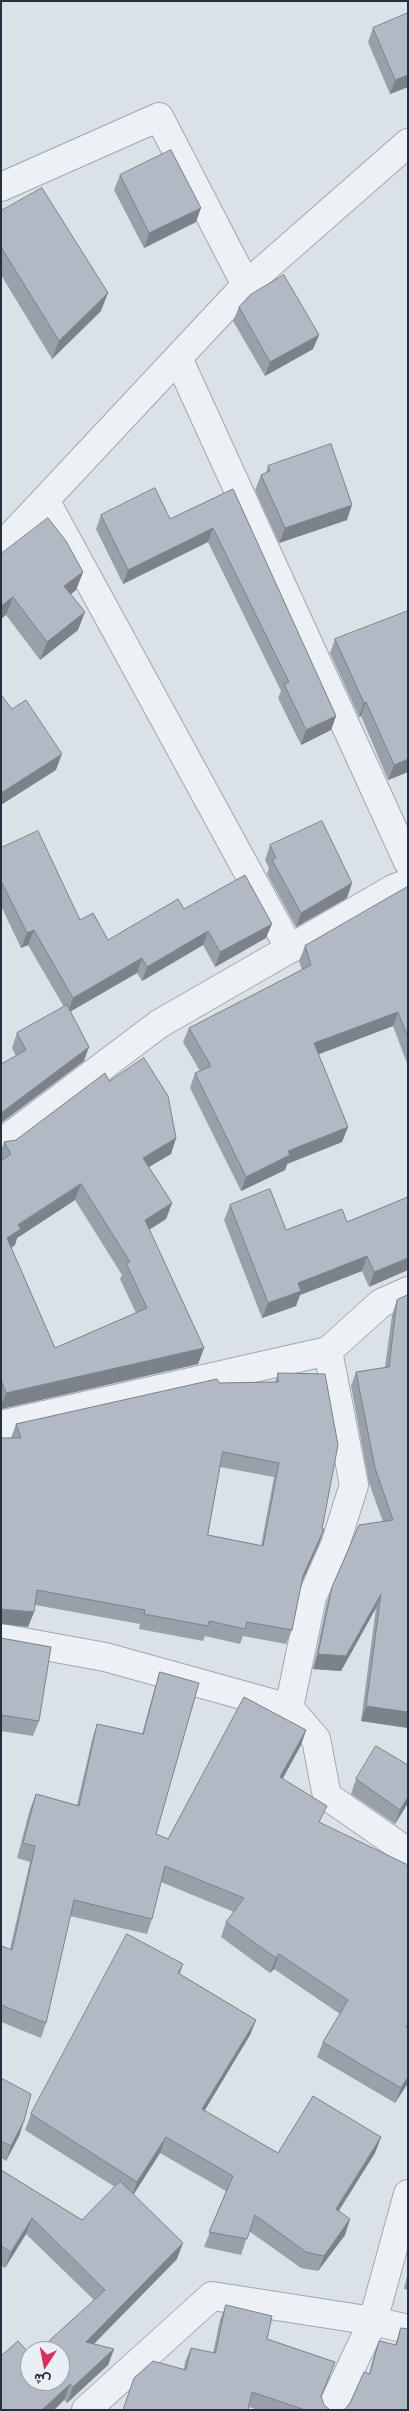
<!DOCTYPE html>
<meta charset="utf-8">
<style>
body{margin:0}
#map{position:relative;width:409px;height:2411px;overflow:hidden;background:#dae1e7;font-family:"Archivo Narrow",Vazirmatn,sans-serif}
canvas{display:block}
.frame{position:absolute;inset:0;border:2px solid #23303e;pointer-events:none}
.north{position:absolute;left:20px;top:2341px;width:50px;height:50px;box-sizing:border-box;background:#e9eff5;border:1px solid #9aa3ac;border-radius:50%;rotate:191deg;font-size:14px;font-weight:700;line-height:20px;text-align:center;color:#23303e}
.north::after{content:'';display:block;margin:auto;width:18px;height:22px;background:#da305e;clip-path:polygon(50% 0,100% 100%,50% 72%,0 100%)}
</style>
<div id="map">
<canvas width="409" height="2411"></canvas>
<div class="frame"></div>
<div class="north">ش</div>
</div>
<script>
const ctx = document.querySelector('canvas').getContext('2d');
ctx.lineJoin = 'round';
function stroke(path, color, width, dash) {
  ctx.strokeStyle = color;
  ctx.lineWidth = width;
  ctx.lineCap = dash ? 'butt' : 'round';
  ctx.setLineDash(dash || []);
  ctx.stroke(path);
}
function fillPath(path, color) {
  ctx.fillStyle = color;
  ctx.fill(path, 'evenodd');
}
const street = new Path2D(`
 M1 187 159 117 246 285
 M178 358 408 862
 M45 500 290 949
 M1 547 246 285 408 143
 M1 1143 159 1024 395 888 408 883
 M1 1425 328 1351 381 1303 408 1291
 M1 1638 105 1657 289 1708 316 1739 327 1796 408 1852
 M289 1708 312 1597 335 1545 354 1485 328 1351
 M86 2410 212 2296 373 2321 408 2329
 M331 2410 373 2321 408 2194`);
stroke(street, '#9fa8b1', 30);
stroke(street, '#edf1f5', 28);
fillPath(new Path2D(`
 M408 13V87L390 94 368 42 373 28Z
 M120 175 196 222 144 248 114 190Z
 M1 211 101 311 52 359 1 275Z
 M239 307 319 335 313 349 265 376 233 321Z
 M268 466 347 520 279 543 255 490 261 475 266 473Z
 M233 489 336 716 331 730 301 745 278 698 281 691 208 542 123 584 96 529 101 515 170 519Z
 M1 554 83 572 76 590 71 594 78 630 40 660 6 615Z
 M335 639 408 772 388 780 361 716 359 717 330 653Z
 M270 845 347 898 296 927 267 874 269 868 265 860Z
 M1 848 80 920 108 940 184 909 266 938 215 967 203 945 142 981 137 973 70 1011 84 1061 1 1123V1064L16 1056 12 1048 17 1033 64 1007 28 945 21 948 1 906Z
 M408 887V1066L393 1026 318 1054 348 1127 342 1142 287 1164 285 1170 241 1191 190 1088 195 1073 200 1071 183 1042 189 1028 302 970 299 961 305 946Z
 M109 1081 176 1138 171 1154 149 1167 172 1203 166 1219 149 1230 204 1348 198 1364 1 1409V1150L4 1142 16 1140ZM75 1200 122 1275 120 1279 136 1313 55 1348 11 1248 15 1245 17 1238Z
 M408 1197 369 1287 362 1271 300 1295 296 1306 262 1318 224 1220 230 1205 286 1230 347 1222Z
 M408 1295V1728L361 1721 376 1608 341 1671 313 1669 327 1602 332 1587 383 1522 369 1483 351 1386 356 1372 385 1367 392 1315 397 1300Z
 M278 1373 322 1529H324L319 1544 302 1581 292 1630 286 1644 243 1636 240 1644 205 1636 203 1641 139 1629 140 1624 35 1605 34 1612 28 1627 11 1438 16 1424 219 1383 275 1382ZM220 1467 274 1477 261 1546 208 1535Z
 M1 1638 39 1721 33 1736 1 1731Z
 M160 1672 156 1834 168 1839 306 1730 301 1745 282 1779 320 1822 407 2028 408 2083 395 2103 317 2057 323 2042 340 2014 274 1969 270 1973 221 1937 226 1922 234 1912 161 1882 152 1919 147 1934 70 1916 46 2023 41 2038 1 2022V1946L10 1949 30 1862 17 1858 30 1809 36 1794 77 1805 92 1740 97 1724 142 1734 155 1687Z
 M408 1765V1803L395 1824 351 1794 356 1779Z
 M183 1964 180 1974 256 2020 250 2035 204 2111 278 2153 381 2137 375 2153 339 2211 350 2219 345 2235 318 2271 301 2268 249 2231 241 2255 204 2247 226 2191 160 2153 133 2195 177 2259 94 2344 114 2349 108 2365 67 2403 64 2400 54 2410H1V2356L30 2381 94 2300 26 2234 5 2268 1 2266V2170L82 2220 115 2187 25 2130 31 2114Z
 M1 2078 24 2121 19 2136 6 2161 1 2158Z
 M408 2272V2290L404 2289Z
 M226 2305 267 2339 330 2376 321 2397 324 2405 330 2410H258L249 2407 184 2369 185 2362 191 2348 213 2353 220 2320Z
 M401 2328 408 2410 345 2409 350 2403 369 2374 374 2355 379 2341 395 2345Z`), '#98a0a9');
fillPath(new Path2D(`
 M408 75V87L390 94 395 80Z
 M201 208 196 222 144 248 149 233Z
 M108 293 101 311 52 359 59 341Z
 M319 335 313 349 265 376 270 362Z
 M352 505 347 520 279 543 285 528Z
 M213 528 208 542 123 584 128 570Z
 M83 572 76 590 58 604 64 586Z
 M13 597 6 615 1 619V606Z
 M85 612 78 630 40 660 47 642Z
 M366 702 361 716 359 717 364 703Z
 M336 716 331 730 301 745 306 730Z
 M62 754 56 770 1 805V793Z
 M408 759V772L388 780 394 765Z
 M352 883 347 898 296 927 301 913Z
 M272 924 266 938 215 967 220 952Z
 M34 930 28 945 21 948 27 933Z
 M208 931 203 945 142 981 147 967Z
 M142 958 137 973 68 1013 73 998Z
 M398 1012 393 1026 309 1058 314 1043Z
 M89 1047 84 1061 1 1123V1113Z
 M348 1127 342 1142 287 1164 285 1170 241 1191 246 1177 288 1151Z
 M176 1138 171 1154 137 1174 143 1158Z
 M81 1184 75 1200 17 1238 15 1245 1 1254 7 1238 18 1225Z
 M172 1203 166 1219 139 1236 145 1220Z
 M367 1256 362 1271 300 1295 296 1306 262 1318 268 1303 298 1283Z
 M408 1258V1270L369 1287 374 1272Z
 M204 1348 198 1364 1 1409V1406L6 1393Z
 M324 1529 319 1544 298 1591 303 1576Z
 M381 1594 376 1608 341 1671 313 1669 318 1654Z
 M1 1609 34 1612 28 1627 1 1624Z
 M366 1706 408 1712V1728L361 1721Z
 M306 1730 301 1745 275 1793 280 1777Z
 M408 1797V1803L395 1824 400 1810Z
 M279 1954 274 1969 270 1973 276 1958Z
 M256 2020 250 2035 196 2125 202 2109Z
 M408 2077V2083L395 2103 401 2088Z
 M24 2121 19 2136 6 2161 11 2146Z
 M166 2137 160 2153 132 2197 137 2182Z
 M381 2137 375 2153 330 2224 336 2209Z
 M32 2218 26 2234 5 2268 11 2252Z
 M350 2219 345 2235 318 2271 324 2256Z
 M183 2243 177 2259 80 2358 86 2342Z
 M114 2349 108 2365 67 2403 73 2387Z
 M70 2384 64 2400 54 2410H42Z`), '#7c8289');
const building = new Path2D(`
 M408 13V75L395 80 373 28Z
 M171 150 201 208 149 233 120 175Z
 M42 188 108 293 59 341 1 247V211Z
 M284 275 319 335 270 362 239 307 250 295Z
 M331 444 352 505 285 528 261 475 270 471 268 466Z
 M155 488 170 519 233 489 336 716 306 730 284 684 289 682 213 528 128 570 101 515Z
 M48 518 66 541 83 572 64 586 85 612 47 642 13 597 1 606V554Z
 M408 611V759L394 765 366 702 364 703 335 639Z
 M1 695 12 709 26 700 62 754 1 793Z
 M322 821 352 883 301 913 272 860 276 858 270 845Z
 M38 831 80 920 93 913 108 940 178 899 184 909 245 875 272 924 220 952 208 931 147 967 142 958 73 998 34 930 27 933 1 881V848Z
 M407 887H408V1038L398 1012 314 1043 348 1127 288 1151 290 1155 246 1177 195 1073 211 1066 189 1028 311 965 305 946Z
 M67 1005 89 1047 1 1113V1064L26 1050 17 1033Z
 M144 1058 168 1096 176 1138 143 1158 172 1203 145 1220 204 1348 6 1393 1 1380V1161L11 1154 4 1142 16 1140 105 1073 109 1081ZM81 1184 130 1262 126 1263 147 1308 55 1348 7 1238 21 1229 18 1225Z
 M270 1189 286 1230 342 1209 347 1222 408 1197V1258L374 1272 367 1256 298 1283 301 1291 268 1303 230 1205Z
 M408 1295V1712L366 1706 381 1594 346 1656 318 1654 332 1587 359 1525 393 1520 375 1468 356 1372 389 1367 397 1300Z
 M278 1373 325 1374 338 1445 322 1529H324L303 1576 292 1630 247 1622 245 1629 209 1621 208 1626 144 1614 145 1610 37 1590 34 1612 1 1609V1438H21L16 1424 217 1379 219 1383 278 1382ZM223 1452 279 1463 263 1546 208 1535Z
 M1 1638 51 1647 39 1721 1 1715Z
 M160 1672 199 1683 156 1834 168 1839 244 1697 306 1730 280 1777 327 1806 319 1822 408 1865V2023L406 2027 408 2028V2077L401 2088 323 2042 348 2000 279 1954 276 1958 226 1922 244 1898 165 1866 152 1919 74 1900 46 2023 1 2005V1946L12 1950 35 1846 23 1843 36 1794 79 1806 97 1724 143 1734Z
 M376 1746 408 1765V1797L400 1810 356 1779Z
 M127 1934 183 1964 178 1973 256 2020 202 2109 278 2153 313 2096 381 2137 336 2209 350 2219 324 2256 306 2252 255 2215 247 2239 209 2232 233 2176 166 2137 137 2182 31 2114Z
 M1 2078 31 2094 24 2121 11 2146 1 2141Z
 M1 2170 82 2220 120 2181 183 2243 86 2342 114 2349 73 2387 70 2384 42 2410H4L1 2409V2356L18 2341 30 2354V2381H60V2351H38L105 2290 32 2218 11 2252 1 2246Z
 M226 2305 272 2316 267 2339 335 2362 321 2396 324 2405 330 2410H305L252 2392 248 2410H123L134 2378 153 2361 186 2370 191 2348 215 2353Z
 M401 2328 408 2329V2410H341L345 2409 350 2403 364 2372 370 2374 379 2341 396 2345Z`);
fillPath(building, '#b1bac4');
stroke(building, '#7c8289', 1);
</script>
